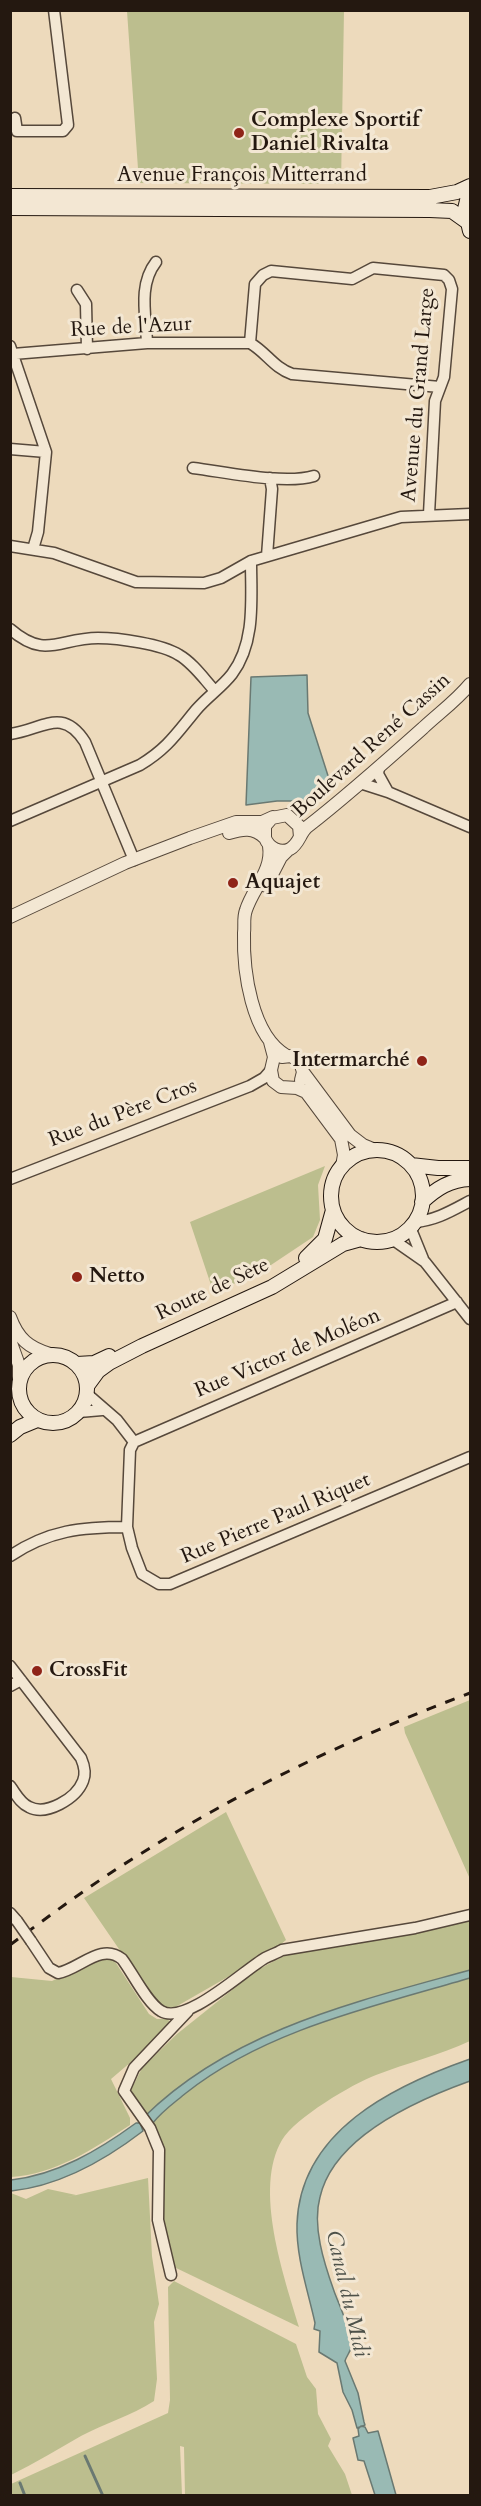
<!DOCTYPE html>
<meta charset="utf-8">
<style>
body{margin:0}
#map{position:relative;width:481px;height:2506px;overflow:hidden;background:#eddabc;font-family:Cardo,serif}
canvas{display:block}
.frame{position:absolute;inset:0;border:12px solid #241810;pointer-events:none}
</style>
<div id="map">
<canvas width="481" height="2506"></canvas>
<div class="frame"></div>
</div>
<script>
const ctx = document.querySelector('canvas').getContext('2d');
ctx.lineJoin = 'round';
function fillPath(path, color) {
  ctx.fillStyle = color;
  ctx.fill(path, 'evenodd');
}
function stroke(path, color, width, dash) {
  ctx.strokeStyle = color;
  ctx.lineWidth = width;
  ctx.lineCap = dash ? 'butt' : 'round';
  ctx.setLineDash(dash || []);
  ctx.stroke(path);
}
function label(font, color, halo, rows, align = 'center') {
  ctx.font = font + ' Cardo,serif';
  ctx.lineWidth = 6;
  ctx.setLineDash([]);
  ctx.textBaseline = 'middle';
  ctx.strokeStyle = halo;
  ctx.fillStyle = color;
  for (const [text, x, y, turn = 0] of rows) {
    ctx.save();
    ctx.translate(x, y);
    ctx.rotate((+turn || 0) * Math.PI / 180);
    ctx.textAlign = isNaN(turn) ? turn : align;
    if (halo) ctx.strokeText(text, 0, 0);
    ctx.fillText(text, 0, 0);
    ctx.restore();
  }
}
fillPath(new Path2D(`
 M127 11H344L341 184 139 183Z
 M325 1166 318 1185 320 1220 313 1237 253 1277 213 1291 190 1222Z
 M470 1700V1879L405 1733 404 1727Z
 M226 1812 286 1940 273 1951 172 2009 164 2008 156 2003 84 1898Z
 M470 1919V2041C440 2055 407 2063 376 2075 352 2084 295 2118 282 2140 253 2189 284 2276 299 2327L174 2267 164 2221V2154L157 2134 131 2090 142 2068 177 2034 257 1970 288 1954Z
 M104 1955 114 1960 149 2014 157 2019H168L172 2027 111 2079 130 2118V2125C93 2149 56 2174 11 2177V1977L52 1981Z
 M148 2178 152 2256 159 2304 154 2322 157 2379 154 2401C131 2416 105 2423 81 2436 58 2449 35 2463 11 2475V2193L26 2199 48 2189 76 2195 64 2198Z
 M174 2281 296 2344 307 2377 316 2389 318 2414 331 2439 328 2446 345 2474 352 2495H185L184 2447 180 2446 182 2495H11V2484L168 2413 170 2400 168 2287Z`), '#bcbe8e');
const water = new Path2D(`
 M307 675 308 713 330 782 309 801H277L246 805 251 677Z
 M470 1970V1978C375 2006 265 2030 186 2093 174 2103 162 2111 152 2124L144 2117C232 2030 355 2002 470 1970Z
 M470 2059V2081C417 2100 334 2136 320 2197 312 2226 324 2263 334 2291 339 2305 353 2334 351 2348 350 2352 346 2357 345 2361L358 2393 364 2422 365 2425 357 2428 352 2410 343 2392 337 2363 319 2352 320 2331 314 2329 315 2323C308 2291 296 2257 297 2224 300 2131 393 2086 470 2059Z
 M136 2123H140L143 2131C104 2161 60 2186 11 2191V2180C57 2175 99 2150 136 2123Z
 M361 2426 365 2427 368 2433 378 2431 396 2495H375L364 2461 358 2460 353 2438 359 2436 358 2429Z`);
fillPath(water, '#99bab4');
stroke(water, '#6a7972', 1.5);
stroke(new Path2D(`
 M85 2456 103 2496
 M20 2483 25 2496`), '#6a7972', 3);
const minor = new Path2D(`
 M15 118 17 131H63L68 125 54 10
 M77 290 86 304 87 349
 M147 343C146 316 138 285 156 262
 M10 346 46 452 38 532 33 549
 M13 354 147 343H250
 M10 449 46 452
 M193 468C226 472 284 485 314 476
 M429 514 435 401 444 377 452 289 449 280 444 275 373 268 352 279 271 271 263 275 255 284 250 343C266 352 274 368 292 374L440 387
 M10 546 54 553 136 582 204 583 221 578 251 561 401 517 470 514
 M267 556 272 489 270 478
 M10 629C46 660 59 638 98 638 118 638 162 644 179 655 193 663 204 679 215 691
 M10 734C42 730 62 706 85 742L134 860
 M379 767 378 774 388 792
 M360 783 388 792 470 827
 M10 821 140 765C167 749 177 733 196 710 207 697 222 687 232 674 256 642 251 598 251 561
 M10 1179 250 1086 264 1078 271 1070
 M414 1222C435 1221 453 1210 470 1201
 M410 1227 423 1259
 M392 1239 425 1262 470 1319
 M457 1302 134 1442 130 1450 127 1527 132 1548 142 1574 159 1584H170L470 1457
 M87 1394 117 1420 134 1442
 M79 1412 102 1410
 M10 1556C49 1530 82 1527 127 1527
 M10 1666 81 1758C84 1765 86 1774 83 1781 76 1799 46 1816 29 1807 20 1803 16 1794 10 1786
 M10 1686 21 1680
 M10 1913 17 1921
 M31 1941 49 1968 58 1973C80 1969 101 1942 122 1959 132 1972 147 2003 161 2011 185 2026 243 1971 265 1958 271 1955 277 1953 282 1950L415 1928 470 1915
 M171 2275 158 2220 159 2150 150 2128 124 2091 134 2068 188 2011`);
const tertiary = new Path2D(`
 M229 833C243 829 253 827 265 838
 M300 837 299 826 287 815 272 818 265 826V838C269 848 280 854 290 849 299 844 300 833 307 827 347 796 385 762 423 728 439 713 456 701 470 684
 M269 846C273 870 253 888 246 910 243 918 245 925 244 933 243 970 251 1036 287 1056
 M266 886 281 857 288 850
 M10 917 125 863 190 838 236 822H262L273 817
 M270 1042 274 1057 271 1070 273 1081 281 1087 297 1088 306 1092 341 1139 344 1155 342 1166
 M282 1057 291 1056 300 1062 303 1072 301 1080
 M303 1072 350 1135 363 1145 375 1150
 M10 1317C18 1339 29 1348 50 1354
 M10 1340 19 1365V1379`);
const secondary = new Path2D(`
 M470 188 465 209 470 231
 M10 196 430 197 457 192 470 186
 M10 208 430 210 452 211 466 221
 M331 1196a46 46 0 1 1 92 0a46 46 0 1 1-92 0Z
 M411 1165 438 1168H470
 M422 1202C437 1188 450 1180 470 1179
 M306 1258 325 1239 333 1210
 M19 1389a34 34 0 1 1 68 0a34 34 0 1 1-68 0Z
 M77 1364 94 1363 109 1356
 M87 1386 98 1371 109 1363 142 1346 272 1287 343 1244 361 1239
 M10 1435 20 1427 37 1420`);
stroke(minor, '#56483b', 13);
stroke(tertiary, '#56483b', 14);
stroke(secondary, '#241810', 16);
stroke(minor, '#f3e7d3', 10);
stroke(tertiary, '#f3e7d3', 12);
stroke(secondary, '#f3e7d3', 14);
stroke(new Path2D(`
 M10 1945C53 1913 96 1881 142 1853 245 1788 356 1736 470 1693`), '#241810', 3, [10, 10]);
const minorBridge = new Path2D(`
 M17 1921 31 1941`);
stroke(minorBridge, '#56483b', 13, []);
stroke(minorBridge, '#f3e7d3', 10);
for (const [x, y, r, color] of [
 [239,133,6,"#8f2418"],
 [233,883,6,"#8f2418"],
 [422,1061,6,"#8f2418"],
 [77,1277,6,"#8f2418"],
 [37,1671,6,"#8f2418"]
]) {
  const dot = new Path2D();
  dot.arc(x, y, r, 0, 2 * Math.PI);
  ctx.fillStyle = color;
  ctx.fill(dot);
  stroke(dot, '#f3e7d3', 2);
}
label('bold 21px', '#241810', '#f3e7d3', [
 ["Complexe Sportif",251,121],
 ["Daniel Rivalta",251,145],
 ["Aquajet",245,883],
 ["Intermarché",410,1061,"right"],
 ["Netto",89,1277],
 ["CrossFit",49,1671]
], 'left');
label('21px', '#241810', '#f3e7d3', [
 ["Avenue François Mitterrand",242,176],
 ["Rue de l'Azur",131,328,-3],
 ["Avenue du Grand Large",419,395,-85],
 ["Boulevard René Cassin",372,746,-42],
 ["Rue du Père Cros",123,1114,-21],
 ["Route de Sète",213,1290,-25],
 ["Rue Victor de Moléon",288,1354,-23],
 ["Rue Pierre Paul Riquet",276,1519,-23]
]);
label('italic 22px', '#4d5149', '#f3e7d3', [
 ["Canal du Midi",346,2294,77]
]);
</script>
